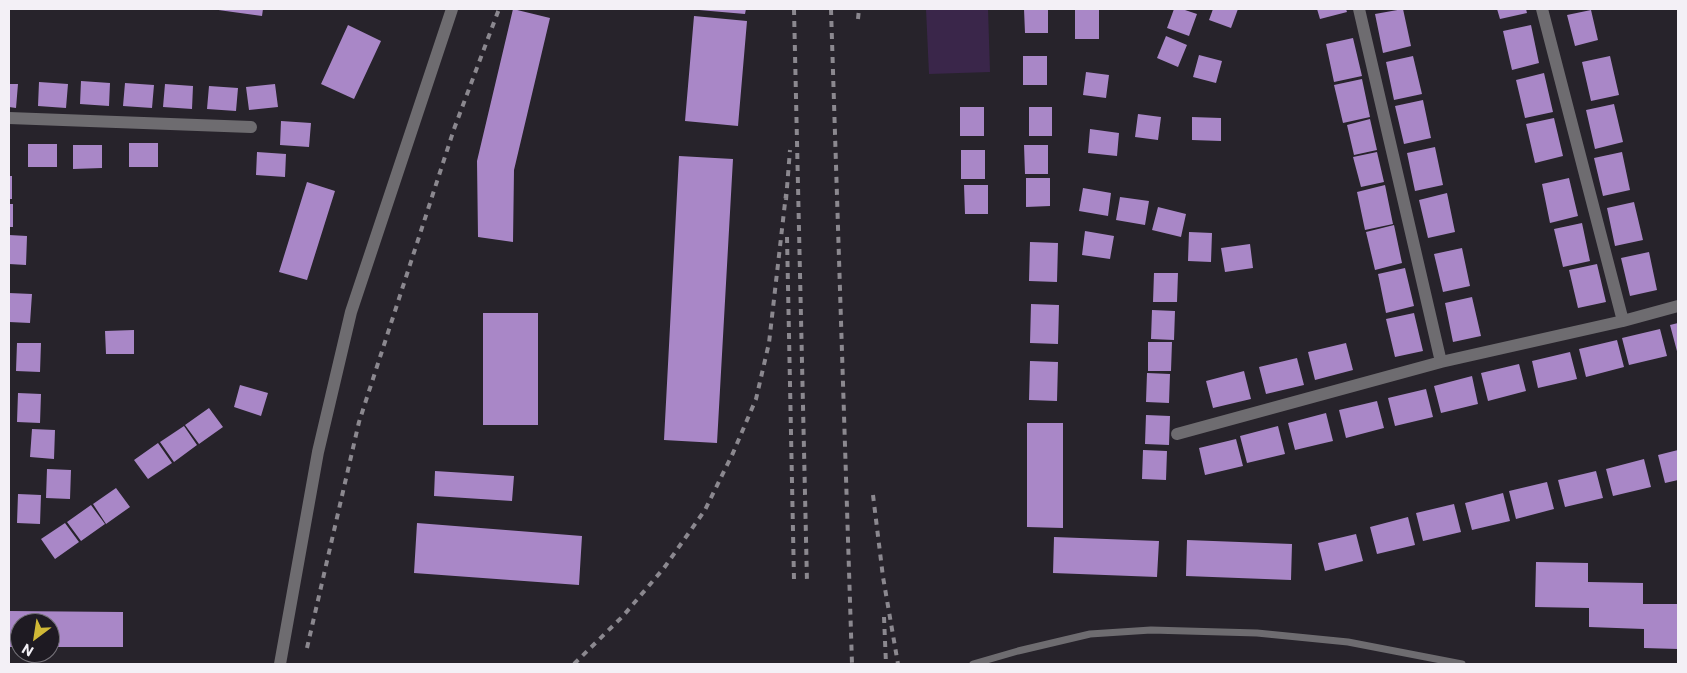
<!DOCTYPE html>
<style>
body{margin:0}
#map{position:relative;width:1687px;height:673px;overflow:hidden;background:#27232b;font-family:Commissioner,sans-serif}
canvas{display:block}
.frame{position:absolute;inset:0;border:10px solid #f3f0f6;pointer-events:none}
.north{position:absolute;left:10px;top:613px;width:50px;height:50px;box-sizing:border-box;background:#1e1a22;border:1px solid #737077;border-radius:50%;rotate:211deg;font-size:14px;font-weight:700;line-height:20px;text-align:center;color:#f3f0f6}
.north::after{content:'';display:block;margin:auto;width:18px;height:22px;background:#d0b836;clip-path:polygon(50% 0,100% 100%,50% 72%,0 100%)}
</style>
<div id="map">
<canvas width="1687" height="673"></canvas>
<div class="frame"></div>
<div class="north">N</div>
</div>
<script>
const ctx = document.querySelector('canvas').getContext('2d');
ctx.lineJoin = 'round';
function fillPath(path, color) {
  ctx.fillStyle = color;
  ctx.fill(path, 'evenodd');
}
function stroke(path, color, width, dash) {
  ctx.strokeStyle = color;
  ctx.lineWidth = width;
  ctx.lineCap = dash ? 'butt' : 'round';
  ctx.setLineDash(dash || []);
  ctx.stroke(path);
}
fillPath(new Path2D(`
 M926 9H988L990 72 929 74Z`), '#3a264a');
fillPath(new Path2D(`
 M211 9H263L262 16Z
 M513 9 550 18 514 170 513 242 478 237 477 161Z
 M699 9H746L745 14 699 10Z
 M1024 9H1048V33H1025Z
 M1174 9H1182L1197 14 1189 36 1167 28Z
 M1213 9H1238L1231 28 1209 20Z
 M1317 9H1346L1347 12 1320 19Z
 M1403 9 1411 46 1383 53 1375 14Z
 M1497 9H1526L1527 13 1500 19Z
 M1075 10H1099V39H1075Z
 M1591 10 1598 40 1575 46 1567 15Z
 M694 16 747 21 738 126 685 121Z
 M348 25 381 41 354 99 321 84Z
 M1531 25 1539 63 1512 70 1503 31Z
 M1166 36 1187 45 1178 67 1157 58Z
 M1353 38 1362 76 1334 82 1326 44Z
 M1199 55 1222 61 1216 83 1193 77Z
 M1023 56H1047V85H1023Z
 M1413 56 1422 94 1394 100 1386 62Z
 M1610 56 1619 95 1591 101 1582 62Z
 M1086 72 1109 75 1106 98 1083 95Z
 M1544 73 1553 112 1525 118 1516 80Z
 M1362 79 1370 117 1343 123 1334 85Z
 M81 81 110 83 109 106 80 104Z
 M39 82 68 84 66 108 38 106Z
 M125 83 154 85 152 108 123 106Z
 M9 84H18L16 108 9 107Z
 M165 84 193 86 192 109 163 107Z
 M275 84 278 107 249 110 246 87Z
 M209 86 238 88 236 111 207 109Z
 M1423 100 1431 138 1404 144 1395 106Z
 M1614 104 1623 142 1595 149 1586 110Z
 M960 107H984V136H960Z
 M1029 107H1052V136H1029Z
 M1138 114 1161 117 1158 140 1135 137Z
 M1192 117 1221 118V141L1192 140Z
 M1554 118 1563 156 1535 163 1526 124Z
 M1370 119 1377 150 1354 155 1347 125Z
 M281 121 311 123 309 147 280 145Z
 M1090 129 1119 133 1117 156 1088 153Z
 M129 143H158V167H129Z
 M28 144H57V167H28Z
 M73 145H102V168L73 169Z
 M1024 145H1048V174H1025Z
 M1435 147 1443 185 1415 191 1407 153Z
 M961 150H985V179H961Z
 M257 152 286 154 285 177 256 175Z
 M1377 152 1384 182 1361 187 1353 157Z
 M1622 152 1630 190 1603 196 1594 158Z
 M679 156 733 159 717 443 664 440Z
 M9 176H12V199H9Z
 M1026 178H1050V206L1026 207Z
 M1569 178 1578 216 1550 223 1542 184Z
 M307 182 335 191 307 280 279 272Z
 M964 185H988V214H965Z
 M1385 185 1393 224 1365 230 1357 192Z
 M1083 188 1111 193 1108 216 1079 211Z
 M1447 193 1455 232 1428 238 1419 200Z
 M1120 197 1149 201 1145 225 1116 220Z
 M1634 202 1643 240 1615 246 1607 208Z
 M9 204H13V227H9Z
 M1158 207 1186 214 1181 237 1152 230Z
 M1582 223 1590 261 1563 267 1554 229Z
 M1394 225 1402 263 1375 270 1366 232Z
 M1085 231 1114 236 1110 259 1082 255Z
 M1189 232 1212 233 1211 262 1188 261Z
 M9 235 27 236 26 265 9 264Z
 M1030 242 1058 243 1057 282 1029 281Z
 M1250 244 1253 268 1225 272 1221 248Z
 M1462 248 1470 286 1443 292 1434 254Z
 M1649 252 1657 290 1630 296 1621 258Z
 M1597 264 1606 302 1578 308 1569 270Z
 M1405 268 1414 306 1386 313 1378 274Z
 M1154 273H1178L1177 302H1153Z
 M9 293 32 294 30 323 9 322Z
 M1472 297 1481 336 1453 342 1445 303Z
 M1031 304 1059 305 1058 344 1030 343Z
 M1152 310 1175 311 1174 340 1151 339Z
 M483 313H538V425H483Z
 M1414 313 1423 351 1395 357 1386 319Z
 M1678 323V355L1670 325Z
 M1660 329 1667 356 1629 365 1622 338Z
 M134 330V354H106L105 331Z
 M1617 340 1624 367 1586 377 1579 349Z
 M1148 342H1172L1171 371H1148Z
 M17 343H41L40 372 16 371Z
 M1346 343 1353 370 1315 380 1308 352Z
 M1570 352 1577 379 1538 388 1532 361Z
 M1297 358 1304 385 1266 394 1259 367Z
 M1030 361 1058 362 1057 401 1029 400Z
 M1519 364 1526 391 1488 401 1481 373Z
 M1244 371 1251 399 1213 408 1206 381Z
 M1147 373 1170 374 1169 403 1146 402Z
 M1472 376 1478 404 1441 413 1434 386Z
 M240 385 268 393 261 416 234 407Z
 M1426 389 1433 417 1395 426 1388 398Z
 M18 393 41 394 40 423 17 422Z
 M1377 401 1384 428 1346 438 1339 410Z
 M209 408 223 427 199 444 185 425Z
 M1326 413 1333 441 1295 450 1288 423Z
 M1146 415 1170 416 1169 445 1145 444Z
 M1027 423H1063V528L1027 527Z
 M184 426 197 445 174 462 160 442Z
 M1278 426 1285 454 1247 463 1240 436Z
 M32 429 55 430 54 459 30 457Z
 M1236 439 1243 466 1205 475 1199 448Z
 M158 443 172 463 148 479 134 460Z
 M1143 450 1167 451 1166 480 1142 479Z
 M1678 450V480L1665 483 1658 455Z
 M1644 459 1651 487 1613 496 1606 469Z
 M47 469 71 470 70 499 46 498Z
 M435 471 514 476 512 501 434 496Z
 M1596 471 1603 498 1565 507 1558 480Z
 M1547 482 1554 509 1516 519 1509 491Z
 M116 488 130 507 106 524 93 504Z
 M1503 493 1510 521 1472 530 1465 503Z
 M18 494 41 495 40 524 17 523Z
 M1454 504 1461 532 1423 541 1416 513Z
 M91 505 105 524 81 541 67 522Z
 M1408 517 1415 545 1377 554 1370 527Z
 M65 523 79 542 55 559 41 539Z
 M417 523 582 536 579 585 414 573Z
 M1356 534 1363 561 1325 571 1318 543Z
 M1054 537 1159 541 1157 577 1053 573Z
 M1187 540 1292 544 1291 580 1186 576Z
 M1536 562 1588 563V582L1643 583V604H1678V649L1644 648V629L1589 627V608L1535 607Z
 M9 611 123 612V647H50V623H20V647H9Z`), '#a987c7');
stroke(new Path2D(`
 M973 664 1018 651 1090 634 1151 630 1257 633 1348 642 1462 664`), '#6e6c70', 7);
stroke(new Path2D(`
 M1359 9 1441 362
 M1542 9 1623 321
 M9 118 251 127
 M1177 434 1441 362 1623 321 1678 306
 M280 664 318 452 351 312 452 9`), '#6e6c70', 12);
stroke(new Path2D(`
 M794 9 807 582
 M831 9 852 664
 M858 19 859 9
 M786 200 790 150
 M787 237 794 580
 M873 495 883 577 898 664
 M884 617 886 664
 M307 648 359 422 454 129 499 9
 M574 664 623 616 664 568 705 510 733 453 756 399 769 343 786 194`), '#8b888f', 4, [6, 6]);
</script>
